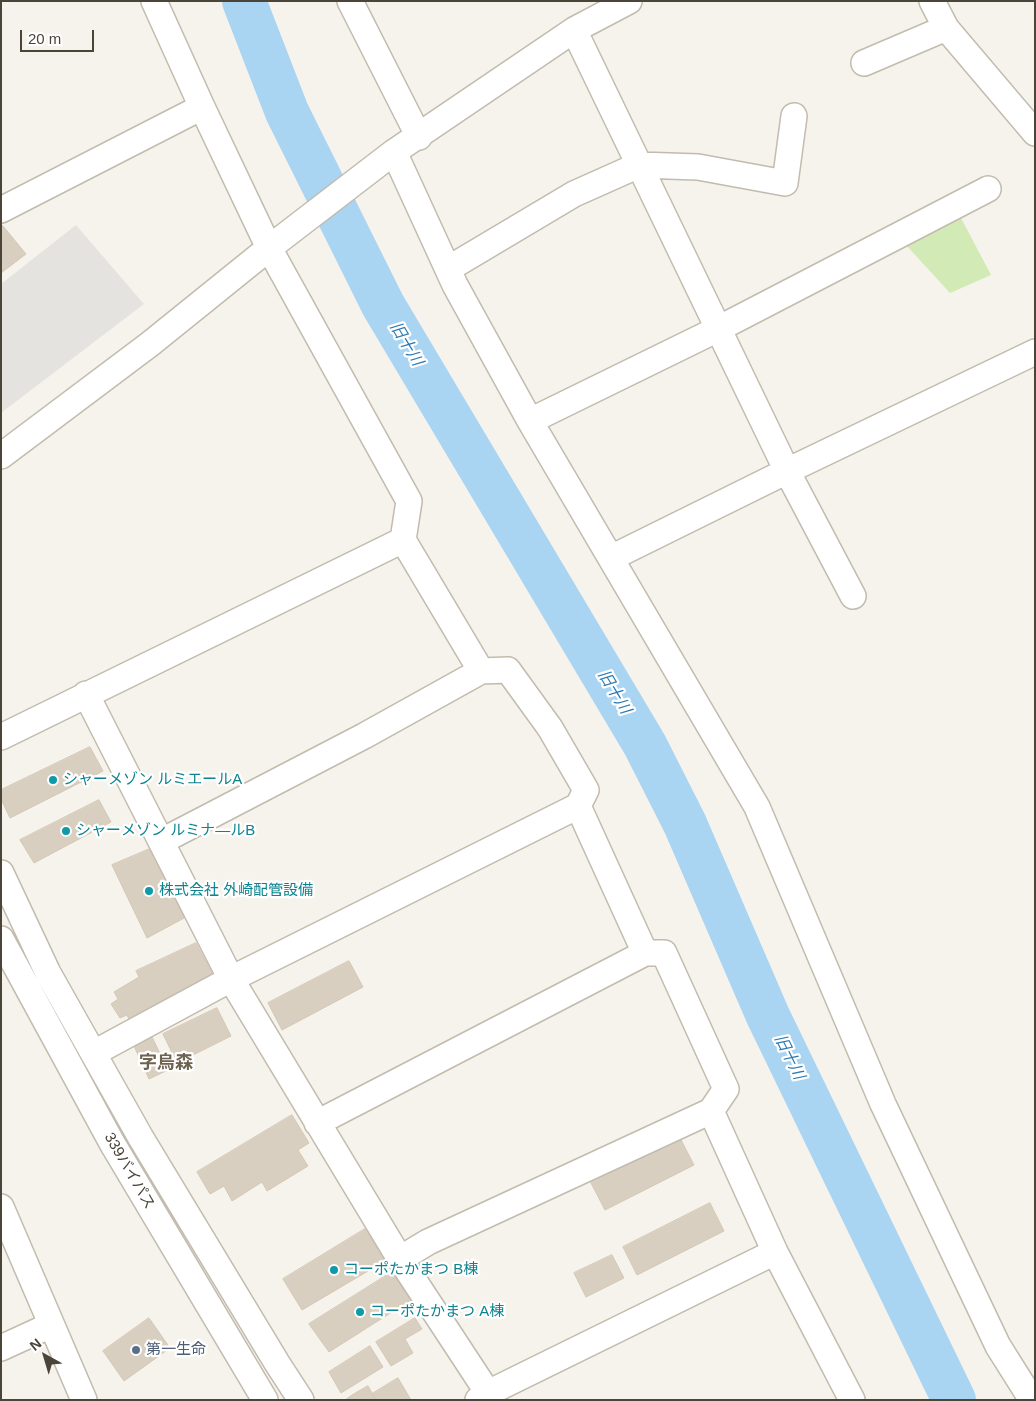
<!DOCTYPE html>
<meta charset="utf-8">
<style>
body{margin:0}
#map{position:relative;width:1036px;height:1401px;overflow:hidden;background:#f6f3ec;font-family:Arial,sans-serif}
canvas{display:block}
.frame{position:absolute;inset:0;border:2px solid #4b4439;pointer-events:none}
.north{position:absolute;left:20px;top:1331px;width:50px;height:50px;-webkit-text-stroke:4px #fff;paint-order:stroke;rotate:321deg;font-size:14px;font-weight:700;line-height:20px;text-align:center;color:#4b4439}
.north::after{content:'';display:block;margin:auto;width:18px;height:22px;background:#4b4439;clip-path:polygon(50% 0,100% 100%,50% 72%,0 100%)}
.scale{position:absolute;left:20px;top:30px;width:74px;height:22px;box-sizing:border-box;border:2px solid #4b4439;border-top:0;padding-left:6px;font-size:15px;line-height:18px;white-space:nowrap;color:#4b4439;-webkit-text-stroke:4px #fff;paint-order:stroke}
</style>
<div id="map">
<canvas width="1036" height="1401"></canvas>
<div class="frame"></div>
<div class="north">N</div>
<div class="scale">20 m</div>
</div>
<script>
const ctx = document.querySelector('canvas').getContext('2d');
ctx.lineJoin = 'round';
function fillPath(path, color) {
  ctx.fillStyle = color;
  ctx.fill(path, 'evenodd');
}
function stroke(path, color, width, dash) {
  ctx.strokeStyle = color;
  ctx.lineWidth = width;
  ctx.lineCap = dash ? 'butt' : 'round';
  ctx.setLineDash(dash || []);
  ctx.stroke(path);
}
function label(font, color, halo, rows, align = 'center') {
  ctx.font = font + ' Arial,"Noto Sans JP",sans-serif';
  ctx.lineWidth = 4.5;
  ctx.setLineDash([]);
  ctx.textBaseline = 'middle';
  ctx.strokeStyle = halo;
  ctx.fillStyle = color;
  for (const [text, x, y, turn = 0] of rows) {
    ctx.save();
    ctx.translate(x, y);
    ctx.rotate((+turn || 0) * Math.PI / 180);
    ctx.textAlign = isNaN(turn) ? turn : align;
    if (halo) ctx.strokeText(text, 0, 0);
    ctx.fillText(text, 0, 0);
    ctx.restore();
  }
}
fillPath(new Path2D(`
 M961 218 991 275 950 293 906 245Z`), '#d2eab5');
fillPath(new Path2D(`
 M76 225 144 304 1 413V284Z`), '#e5e3e0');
stroke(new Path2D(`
 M244 1 287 112 383 305 645 745 685 824 768 1016 954 1400`), '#a9d4f2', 44);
const building = new Path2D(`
 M3 226 26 254 1 273V227Z
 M90 747 103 771 10 818 1 799V790Z
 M99 800 111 822 34 863 20 840Z
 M152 848 186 917 147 938 112 865Z
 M196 943 215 979 130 1022 127 1015 120 1018 111 1004 118 999 114 992 139 977 136 971Z
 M349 961 363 987 282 1030 268 1003Z
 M217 1008 231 1036 177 1063 163 1034Z
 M152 1037 168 1070 149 1079 134 1046Z
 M292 1115 309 1143 298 1150 308 1166 267 1191 262 1182 232 1201 224 1186 210 1194 197 1172Z
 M680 1138 694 1165 605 1210 591 1183Z
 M710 1203 724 1231 637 1275 623 1247Z
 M365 1229 385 1261 302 1310 283 1279Z
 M612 1255 624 1278 586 1297 574 1273Z
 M392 1272 411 1300 329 1352 309 1324Z
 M149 1318 170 1348 124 1381 103 1351Z
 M415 1318 422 1329 405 1339 413 1353 391 1366 376 1342Z
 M370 1346 383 1367 341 1393 329 1372Z
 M398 1378 411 1400H376L372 1394Z
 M368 1386 376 1400H345L352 1395Z`);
fillPath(building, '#d8cfc1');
stroke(building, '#d3c7b4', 1);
const minor = new Path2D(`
 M154 1 202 107 269 248 409 501 403 540
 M350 1 419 137
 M932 1 946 28 1035 133
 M574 30 787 471 853 596
 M864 63 946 28
 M394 152 455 285 530 421 757 807 883 1104 998 1346 1032 1400
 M1 210 202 107
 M448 269 574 194 639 165 698 167 785 183 794 116
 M530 421 718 329 988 189
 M1 456 150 344 269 248 394 152 574 30 629 1
 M611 558 787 471 1035 352
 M481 671 508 670 550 728 586 790 578 806
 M86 694 231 979 400 1259 488 1393
 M1 737 403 540 481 671 364 736 162 841
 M1 873 48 973 141 1138 277 1363 301 1400
 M1 939 112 1143 265 1400
 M645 953H664L726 1089 711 1111
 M94 1053 231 979 578 806 645 953 317 1123
 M1 1207 84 1400
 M400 1259 428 1242 711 1111 775 1252 852 1400
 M1 1348 51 1325
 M478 1400 488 1393 775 1252`);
stroke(minor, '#c2bbae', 28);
stroke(minor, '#fff', 25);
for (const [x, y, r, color] of [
 [53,780,5,"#0f9aa8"],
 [66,831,5,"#0f9aa8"],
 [149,891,5,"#0f9aa8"],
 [334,1270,5,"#0f9aa8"],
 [360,1312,5,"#0f9aa8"],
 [136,1350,5,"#5c6f8a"]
]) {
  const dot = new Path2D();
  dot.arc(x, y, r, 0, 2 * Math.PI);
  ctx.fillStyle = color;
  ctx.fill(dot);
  stroke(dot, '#fff', 2);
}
label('15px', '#0d838f', '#fff', [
 ["シャーメゾン ルミエールA",63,780],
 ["シャーメゾン ルミナ―ルB",76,831],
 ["株式会社 外崎配管設備",159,891],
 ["コーポたかまつ B棟",344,1270],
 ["コーポたかまつ A棟",370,1312]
], 'left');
label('15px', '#4b4439', '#fff', [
 ["339バイパス",129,1171,60]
]);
label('15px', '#4e5e75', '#fff', [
 ["第一生命",146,1350]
], 'left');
label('italic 16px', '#2e7ab2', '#fff', [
 ["旧十川",406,344,59],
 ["旧十川",614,692,59],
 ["旧十川",789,1057,64]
]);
label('bold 18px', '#6e6250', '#fff', [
 ["字烏森",166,1063]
]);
</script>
